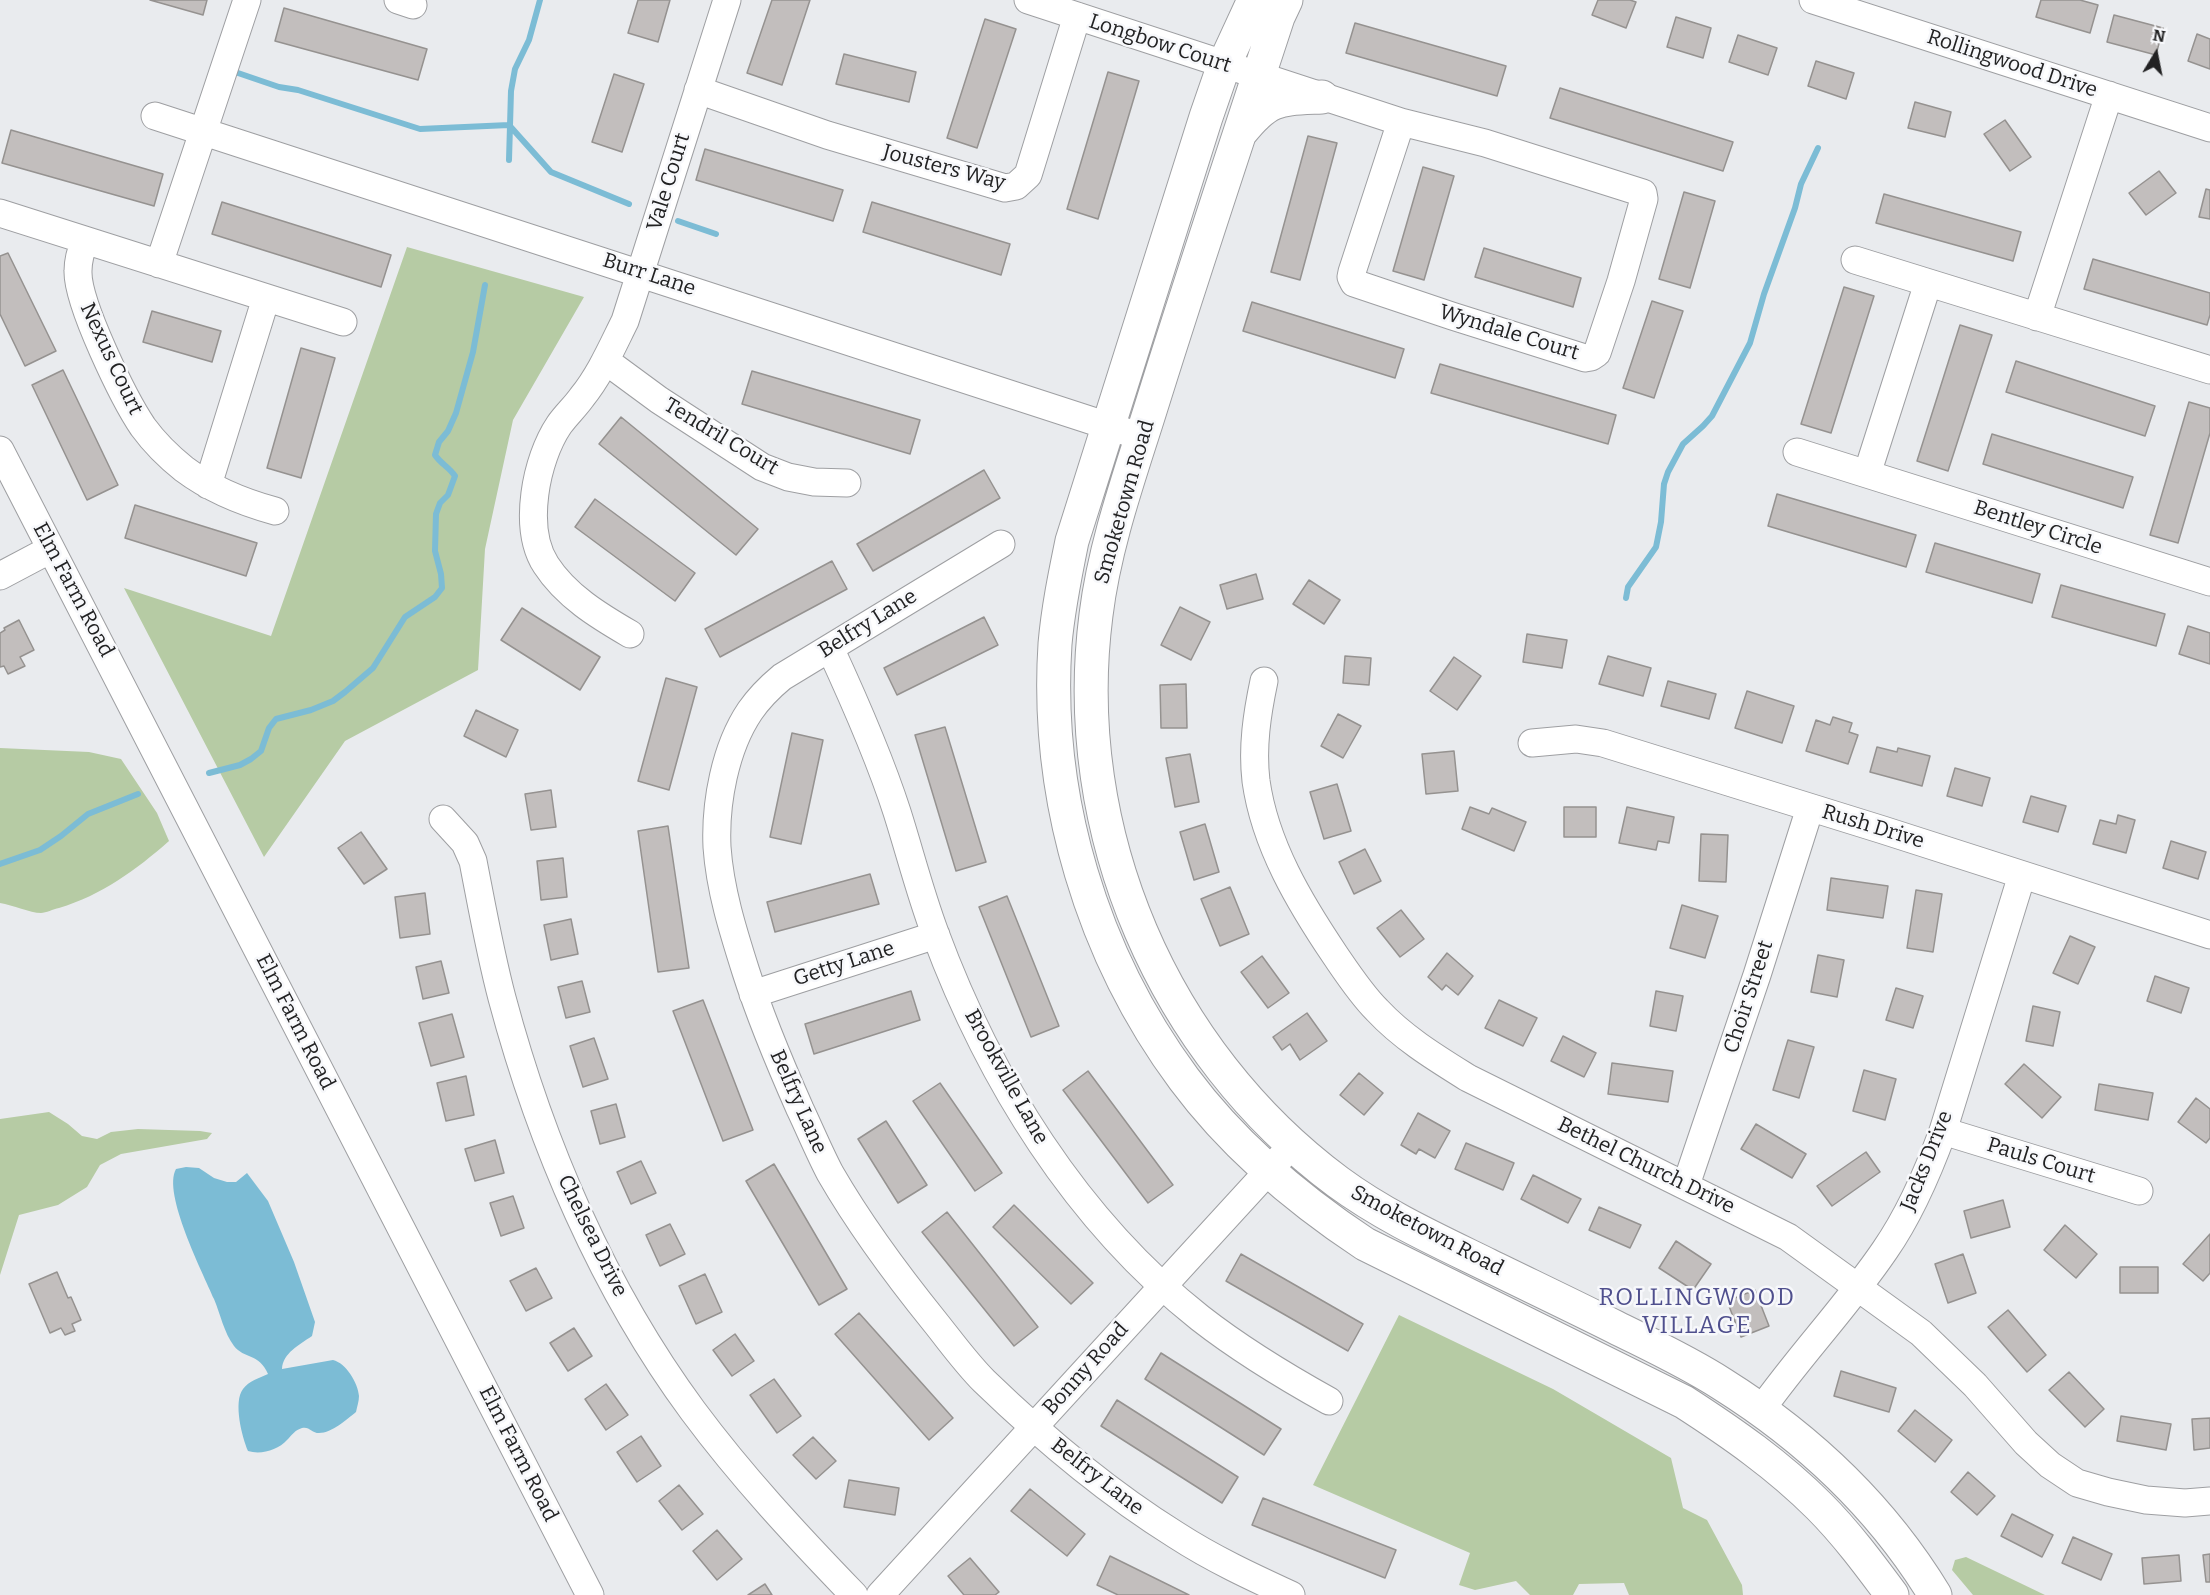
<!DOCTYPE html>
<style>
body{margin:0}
#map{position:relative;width:2210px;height:1595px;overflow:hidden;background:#e9ebee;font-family:Bitter,serif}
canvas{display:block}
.north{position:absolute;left:2126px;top:24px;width:60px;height:60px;-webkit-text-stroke:4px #f7f8fb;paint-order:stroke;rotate:10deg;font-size:16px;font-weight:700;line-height:24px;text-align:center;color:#222223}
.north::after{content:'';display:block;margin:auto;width:21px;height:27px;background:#222223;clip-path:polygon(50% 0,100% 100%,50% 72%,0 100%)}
</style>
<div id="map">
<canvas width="2210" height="1595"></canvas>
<div class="north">N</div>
</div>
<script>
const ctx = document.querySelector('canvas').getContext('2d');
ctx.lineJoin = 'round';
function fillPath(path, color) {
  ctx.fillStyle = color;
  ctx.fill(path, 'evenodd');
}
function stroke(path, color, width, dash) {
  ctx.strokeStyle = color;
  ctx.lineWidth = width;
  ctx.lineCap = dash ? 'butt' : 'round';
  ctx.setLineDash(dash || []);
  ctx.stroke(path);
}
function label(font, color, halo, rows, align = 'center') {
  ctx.font = font + ' Bitter,serif';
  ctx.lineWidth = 5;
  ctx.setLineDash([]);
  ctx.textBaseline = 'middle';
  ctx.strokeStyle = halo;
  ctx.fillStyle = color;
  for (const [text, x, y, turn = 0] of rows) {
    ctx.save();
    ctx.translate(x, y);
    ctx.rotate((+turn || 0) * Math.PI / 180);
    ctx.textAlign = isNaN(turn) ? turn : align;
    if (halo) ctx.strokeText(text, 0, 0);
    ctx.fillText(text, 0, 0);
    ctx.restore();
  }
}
fillPath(new Path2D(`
 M407 247 584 297 513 420 485 549 478 670 345 741 264 857 124 588 271 636Z
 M0 748 89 752 121 759 157 813 169 841C136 870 102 895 59 908 53 909 46 913 41 913 30 913 13 905 0 903Z
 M49 1112 68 1124 82 1136 97 1139 111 1132 138 1129 200 1131 212 1133 207 1139 121 1154 100 1165 87 1187 58 1205 19 1215 0 1275V1119Z
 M1399 1315 1553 1389 1671 1458 1683 1508 1707 1520 1742 1585 1743 1595H1629L1624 1583 1579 1584 1573 1595H1530L1516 1581 1475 1590 1459 1585 1470 1553 1313 1485Z
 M1966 1557 2045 1595H1973L1952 1570 1955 1560Z`), '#b6cba4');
fillPath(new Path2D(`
 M186 1167 199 1168 214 1178 227 1182H236L247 1173 268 1201 294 1262 315 1322 312 1336C299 1345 283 1353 282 1369L333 1360C346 1363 358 1383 359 1396 359 1401 357 1407 356 1412 347 1419 332 1433 319 1433 312 1433 309 1426 302 1428 295 1430 292 1435 287 1440 278 1450 261 1455 248 1451 242 1437 233 1402 243 1389 249 1381 259 1378 268 1374 259 1353 244 1359 234 1346 224 1333 220 1313 214 1299 203 1273 162 1193 176 1169Z`), '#7cbcd5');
stroke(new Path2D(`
 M238 73 279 87 298 90 420 129 509 125 551 172 629 204
 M509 160 511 91 515 69 529 40 540 0
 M678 221 716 234
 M1626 598 1628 587 1656 547 1661 522 1664 484 1668 472 1683 444 1703 426 1712 416 1750 343 1764 294 1795 208 1801 184 1818 148
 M209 773 240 765 251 759 261 751 269 728 276 719 311 710 333 701 345 692 373 668 405 617 435 597 442 588 441 574 435 551 436 514 440 503 448 495 455 476C449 467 441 464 435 455L439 442 448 431 456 413 473 352 485 285
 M0 864 40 850 61 836 88 814 138 794`), '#7cbcd5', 6);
const building = new Path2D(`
 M150 0H207L203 15Z
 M638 0H670L658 42 628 33Z
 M772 0H810L782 85 747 73Z
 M1598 0H1630L1636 2 1626 28 1592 15Z
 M2041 0H2080L2098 5 2090 33 2036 17Z
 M284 8 427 49 418 80 275 41Z
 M2114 15 2163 28 2156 55 2107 42Z
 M1676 17 1711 28 1703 58 1667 47Z
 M985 19 1016 29 977 148 947 138Z
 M1355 23 1506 66 1497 96 1346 53Z
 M2197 34 2210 39V69L2188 61Z
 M1738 35 1777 48 1768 75 1729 62Z
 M844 54 916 72 909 102 836 84Z
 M1816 61 1854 73 1846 99 1808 86Z
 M1108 72 1139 81 1098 219 1067 209Z
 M614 74 644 84 622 152 592 142Z
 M1560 88 1733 142 1723 171 1550 118Z
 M1915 102 1951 112 1945 137 1908 128Z
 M2005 120 2031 157 2010 171 1984 134Z
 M11 130 163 174 154 206 2 163Z
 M1308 136 1337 143 1300 280 1271 272Z
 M705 149 843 190 833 221 696 180Z
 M1423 167 1454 176 1424 280 1393 271Z
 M2159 171 2176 193 2146 215 2129 193Z
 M2206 189 2210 190V219L2199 217Z
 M1684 192 1715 201 1690 288 1659 279Z
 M1884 194 2021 232 2013 261 1876 223Z
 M222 202 391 255 381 287 212 234Z
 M872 202 1010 244 1001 275 863 232Z
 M1484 248 1581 278 1573 307 1475 277Z
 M8 253 56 351 25 366 0 314V256Z
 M2093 259 2210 293V315L2207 325 2084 289Z
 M1844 287 1874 296 1831 433 1801 424Z
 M1652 301 1683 311 1654 398 1623 388Z
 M1252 302 1404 349 1395 378 1243 331Z
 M152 311 221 331 212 362 143 342Z
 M1960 325 1992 335 1948 471 1917 461Z
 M301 348 335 358 301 478 267 468Z
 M2016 361 2155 406 2145 436 2006 392Z
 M1440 364 1616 415 1608 444 1431 393Z
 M63 370 118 485 87 500 32 385Z
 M752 371 920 420 910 454 742 404Z
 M2189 402 2210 408V433L2178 543 2150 535Z
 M621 417 758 529 736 555 599 444Z
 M1992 434 2133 477 2123 508 1983 464Z
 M984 470 1000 498 873 571 857 544Z
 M1777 494 1916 535 1906 567 1768 526Z
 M595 499 695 573 675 601 575 527Z
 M135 505 257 543 246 576 125 538Z
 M1935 543 2040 574 2032 603 1926 572Z
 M832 561 847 589 720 657 705 629Z
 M1256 574 1263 599 1227 609 1220 585Z
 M1309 580 1340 600 1324 624 1293 604Z
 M2061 585 2165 614 2156 646 2052 617Z
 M1180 607 1210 622 1191 660 1161 645Z
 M522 608 600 657 580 690 501 640Z
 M984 617 998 645 897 695 884 668Z
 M19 620 34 650 20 657 25 666 8 674 4 666 0 667V633L5 630 4 628Z
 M2188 626 2210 633V664L2179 654Z
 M1527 634 1567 640 1562 668 1523 662Z
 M1345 656 1371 658 1369 685 1343 683Z
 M1608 656 1651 668 1643 696 1599 684Z
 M1454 657 1481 676 1457 710 1430 691Z
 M666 678 697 687 669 790 638 781Z
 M1668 681 1716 694 1709 719 1661 706Z
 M1186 684 1187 728H1161L1160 685Z
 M1747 691 1794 706 1782 743 1735 728Z
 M476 710 518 730 506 757 464 736Z
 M1338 714 1361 726 1343 758 1321 746Z
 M1833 717 1852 723 1849 732 1858 735 1848 764 1806 751 1816 720 1830 725Z
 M945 727 986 862 956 871 915 735Z
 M792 733 823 740 801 844 770 837Z
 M1877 747 1897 752 1898 748 1930 756 1922 786 1870 772Z
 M1454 751 1458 791 1426 794 1422 754Z
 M1190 754 1199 802 1175 807 1166 758Z
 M1955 768 1990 778 1982 806 1947 796Z
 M1337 784 1351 831 1324 839 1310 792Z
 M551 790 556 827 531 830 525 794Z
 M2031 796 2066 806 2058 832 2023 822Z
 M1470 807 1489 814 1492 808 1526 822 1514 851 1462 829Z
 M1564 807H1596V837H1564Z
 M1627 807 1674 817 1669 843 1658 841 1656 850 1619 843Z
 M2118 815 2135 820 2126 853 2093 844 2100 820 2116 824Z
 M1205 824 1219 872 1194 880 1180 832Z
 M668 826 689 968 658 972 638 831Z
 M361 832 387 869 364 884 338 848Z
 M1701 834 1728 835 1726 882 1699 881Z
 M2171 841 2206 852 2198 879 2163 868Z
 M1365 849 1381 881 1354 894 1339 862Z
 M563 858 567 897 541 900 537 861Z
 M870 874 879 904 775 932 767 902Z
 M1831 878 1888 886 1883 918 1827 910Z
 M1230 887 1249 934 1220 946 1201 899Z
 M1916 890 1942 894 1933 952 1907 948Z
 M425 893 430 934 400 938 395 897Z
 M1007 896 1059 1026 1031 1037 979 907Z
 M1682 905 1718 916 1705 958 1670 948Z
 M1401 910 1424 939 1400 957 1377 928Z
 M571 919 578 954 551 960 544 925Z
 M2070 936 2095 947 2078 984 2053 973Z
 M1447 953 1473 976 1458 995 1446 985 1442 990 1428 977Z
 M1818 955 1844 960 1837 997 1811 992Z
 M1262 956 1289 993 1268 1008 1241 972Z
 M441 961 449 993 423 999 416 967Z
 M2155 976 2189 988 2181 1013 2147 1001Z
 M582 981 590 1012 566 1018 558 987Z
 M1896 988 1923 996 1913 1028 1886 1020Z
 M911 991 920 1020 814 1054 805 1024Z
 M1656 991 1683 996 1676 1031 1650 1026Z
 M703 1000 753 1130 723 1141 673 1011Z
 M1499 1000 1537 1018 1523 1046 1485 1028Z
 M2033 1006 2060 1012 2053 1046 2026 1041Z
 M1307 1013 1327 1041 1300 1060 1290 1044 1282 1050 1273 1037Z
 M452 1014 464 1057 431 1066 419 1023Z
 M1563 1036 1596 1053 1584 1077 1551 1061Z
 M594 1038 608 1079 583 1087 570 1046Z
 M1788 1040 1814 1047 1799 1098 1773 1090Z
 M1612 1063 1673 1071 1668 1102 1608 1094Z
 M2024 1064 2061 1097 2042 1118 2005 1084Z
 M1864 1070 1896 1079 1885 1120 1853 1111Z
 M1088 1071 1173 1185 1148 1203 1063 1090Z
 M1359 1073 1383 1093 1364 1115 1340 1095Z
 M466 1076 474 1115 446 1121 437 1083Z
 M940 1083 1002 1173 975 1191 913 1101Z
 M2099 1084 2153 1093 2148 1120 2095 1110Z
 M2196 1098 2210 1109V1138L2206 1143 2178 1122Z
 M616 1104 625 1137 600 1144 591 1111Z
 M1418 1113 1450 1131 1435 1158 1419 1149 1416 1154 1401 1145Z
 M886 1121 927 1185 898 1203 858 1139Z
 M1756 1124 1806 1154 1792 1178 1741 1149Z
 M495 1140 504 1173 475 1181 465 1149Z
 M1466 1143 1514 1163 1503 1190 1455 1169Z
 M1866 1152 1880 1172 1832 1206 1817 1186Z
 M641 1161 656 1193 631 1204 617 1172Z
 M774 1164 847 1289 819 1305 746 1181Z
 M1533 1175 1581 1199 1568 1223 1521 1199Z
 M513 1196 524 1228 501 1236 490 1203Z
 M2003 1200 2010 1227 1971 1238 1964 1211Z
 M1014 1205 1093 1283 1071 1304 993 1227Z
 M1599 1207 1641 1225 1630 1248 1589 1230Z
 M947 1212 1038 1327 1014 1346 922 1232Z
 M670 1224 685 1254 660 1266 646 1235Z
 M2065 1225 2097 1254 2076 1278 2044 1250Z
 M2210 1234V1273L2203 1281 2183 1264Z
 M1676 1241 1711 1264 1693 1290 1659 1268Z
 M1241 1254 1363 1324 1348 1351 1226 1281Z
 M1963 1254 1976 1293 1948 1303 1935 1264Z
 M2120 1267H2158V1293H2120Z
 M536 1268 552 1298 526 1311 510 1281Z
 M57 1272 68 1298 71 1297 81 1320 72 1324 75 1331 65 1335 61 1328 50 1333 29 1284Z
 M705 1274 722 1312 696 1324 679 1286Z
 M1755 1290 1769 1326 1741 1337 1727 1301Z
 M2008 1310 2046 1355 2027 1372 1988 1327Z
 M859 1313 953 1418 929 1440 835 1334Z
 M574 1328 592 1356 568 1371 550 1343Z
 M735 1334 754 1361 732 1376 713 1350Z
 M1161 1353 1281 1429 1264 1455 1145 1379Z
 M1841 1371 1896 1388 1889 1412 1834 1396Z
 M2069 1372 2104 1409 2085 1427 2049 1390Z
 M774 1379 801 1416 777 1433 750 1395Z
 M606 1384 628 1415 606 1430 585 1399Z
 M1117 1400 1238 1477 1222 1503 1101 1426Z
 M1915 1410 1952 1440 1935 1462 1898 1431Z
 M2121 1416 2171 1424 2166 1450 2117 1441Z
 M2210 1418V1448L2194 1450 2192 1419Z
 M641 1436 661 1466 637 1482 617 1452Z
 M813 1437 836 1461 816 1479 793 1455Z
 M1968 1472 1995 1496 1977 1515 1951 1492Z
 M849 1480 899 1488 895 1515 844 1507Z
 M679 1485 703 1514 682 1530 659 1501Z
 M1030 1489 1085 1534 1067 1556 1011 1511Z
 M1263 1498 1396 1550 1385 1578 1252 1525Z
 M2012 1514 2053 1535 2042 1557 2001 1536Z
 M717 1530 742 1559 717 1580 693 1551Z
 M2073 1537 2112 1554 2101 1580 2062 1563Z
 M2210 1554V1582H2206L2203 1555Z
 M2179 1555 2181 1581 2144 1584 2142 1558Z
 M1110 1556 1189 1595H1118L1097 1585Z
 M970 1558 999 1592 995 1595H964L948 1576Z
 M765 1584 772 1595H748Z`);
fillPath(building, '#c2bebd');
stroke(building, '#959290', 1.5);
const minor = new Path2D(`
 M398 0 413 5
 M1028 0 1401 122
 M1813 0 2210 128
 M698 90 827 135 1005 188 1016 186 1028 175 1077 16
 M155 116 1142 437
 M1401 122 1485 143 1643 193 1644 199 1621 281 1597 353 1591 357 1585 358 1452 316 1354 283 1351 277 1352 272Z
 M0 213 343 322
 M85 241C81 250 78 261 78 271 77 303 124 399 143 427 154 442 169 457 184 469 212 490 242 502 275 511
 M1855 260 2210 370
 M159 264 247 0
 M2037 317 2109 95
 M606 361 659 400 762 467 788 477 814 482 847 483
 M0 450 590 1595
 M1797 452 2210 582
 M1867 474 1928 283
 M208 485 266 298
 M1001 544 782 677C770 687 759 698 750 711 725 748 715 803 717 847 720 890 733 931 746 972 761 1019 780 1064 800 1109 810 1130 819 1152 830 1173 860 1225 897 1275 935 1322 951 1342 966 1363 984 1381 1043 1438 1107 1492 1176 1535 1213 1559 1252 1577 1291 1595
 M0 576 51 549
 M630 634C599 616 566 596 546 565 522 528 536 459 559 425 566 415 575 407 582 397 600 375 612 347 625 321L727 0
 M830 648C855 702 879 756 897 812 910 853 920 893 935 933 989 1079 1076 1220 1200 1318 1241 1350 1284 1376 1329 1401
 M1264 681C1257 714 1252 747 1256 781 1265 845 1300 903 1335 955 1348 974 1361 994 1377 1010 1403 1038 1436 1058 1468 1078L1788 1237 1921 1333 1975 1385 2026 1443 2050 1465 2077 1483 2108 1492 2146 1500 2185 1503 2210 1501
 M1532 743 1576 739 1603 743 1883 830 2210 935
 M443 819 465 843 473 861C482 907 490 953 502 998 541 1144 603 1289 693 1411 742 1477 797 1536 854 1595
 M753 994 936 935
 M1943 1131 2139 1191
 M1686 1185 1757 975 1810 808
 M1761 1410C1800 1355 1847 1306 1885 1250 1910 1214 1928 1172 1943 1131L2022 875
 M880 1595 1293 1144`);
const major = new Path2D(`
 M1254 0 1224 65 1206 117 1072 541C1065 575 1058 609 1055 644 1045 798 1092 955 1184 1079 1233 1145 1297 1199 1365 1244L1684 1402C1732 1433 1778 1465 1819 1506 1846 1533 1869 1564 1892 1595
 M1286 0 1278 17C1236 145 1193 273 1153 401 1131 472 1105 542 1096 615 1068 832 1163 1052 1338 1182 1384 1216 1437 1240 1488 1265 1531 1286 1573 1306 1615 1327 1651 1345 1688 1362 1722 1384 1808 1438 1882 1508 1935 1595
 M1241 132C1269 97 1279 99 1322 97`);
stroke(minor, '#9e9fa2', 29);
stroke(major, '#9e9fa2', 35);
stroke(minor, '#fff', 27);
stroke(major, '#fff', 33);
label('21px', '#222223', '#f7f8fb', [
 ["Longbow Court",1160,44,18],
 ["Rollingwood Drive",2012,64,18],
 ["Jousters Way",944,168,15],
 ["Vale Court",669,182,-73],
 ["Burr Lane",649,275,18],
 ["Wyndale Court",1509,333,17],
 ["Nexus Court",111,359,65],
 ["Tendril Court",721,437,31],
 ["Smoketown Road",1125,502,-74],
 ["Bentley Circle",2038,528,18],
 ["Elm Farm Road",73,590,62],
 ["Belfry Lane",868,624,-32],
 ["Rush Drive",1873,827,17],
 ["Getty Lane",844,964,-18],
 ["Choir Street",1749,997,-72],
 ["Elm Farm Road",295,1022,63],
 ["Brookville Lane",1006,1077,61],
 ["Belfry Lane",798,1102,66],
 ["Jacks Drive",1927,1161,-68],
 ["Pauls Court",2041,1161,17],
 ["Bethel Church Drive",1646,1166,26],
 ["Smoketown Road",1427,1231,28],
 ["Chelsea Drive",592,1236,64],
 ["Bonny Road",1086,1369,-48],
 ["Elm Farm Road",518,1454,63],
 ["Belfry Lane",1097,1477,38]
]);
ctx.letterSpacing = '1.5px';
label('24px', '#4f4f8d', '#f7f8fb', [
 ["ROLLINGWOOD",1697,1298],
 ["VILLAGE",1697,1326]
]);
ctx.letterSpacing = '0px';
</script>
